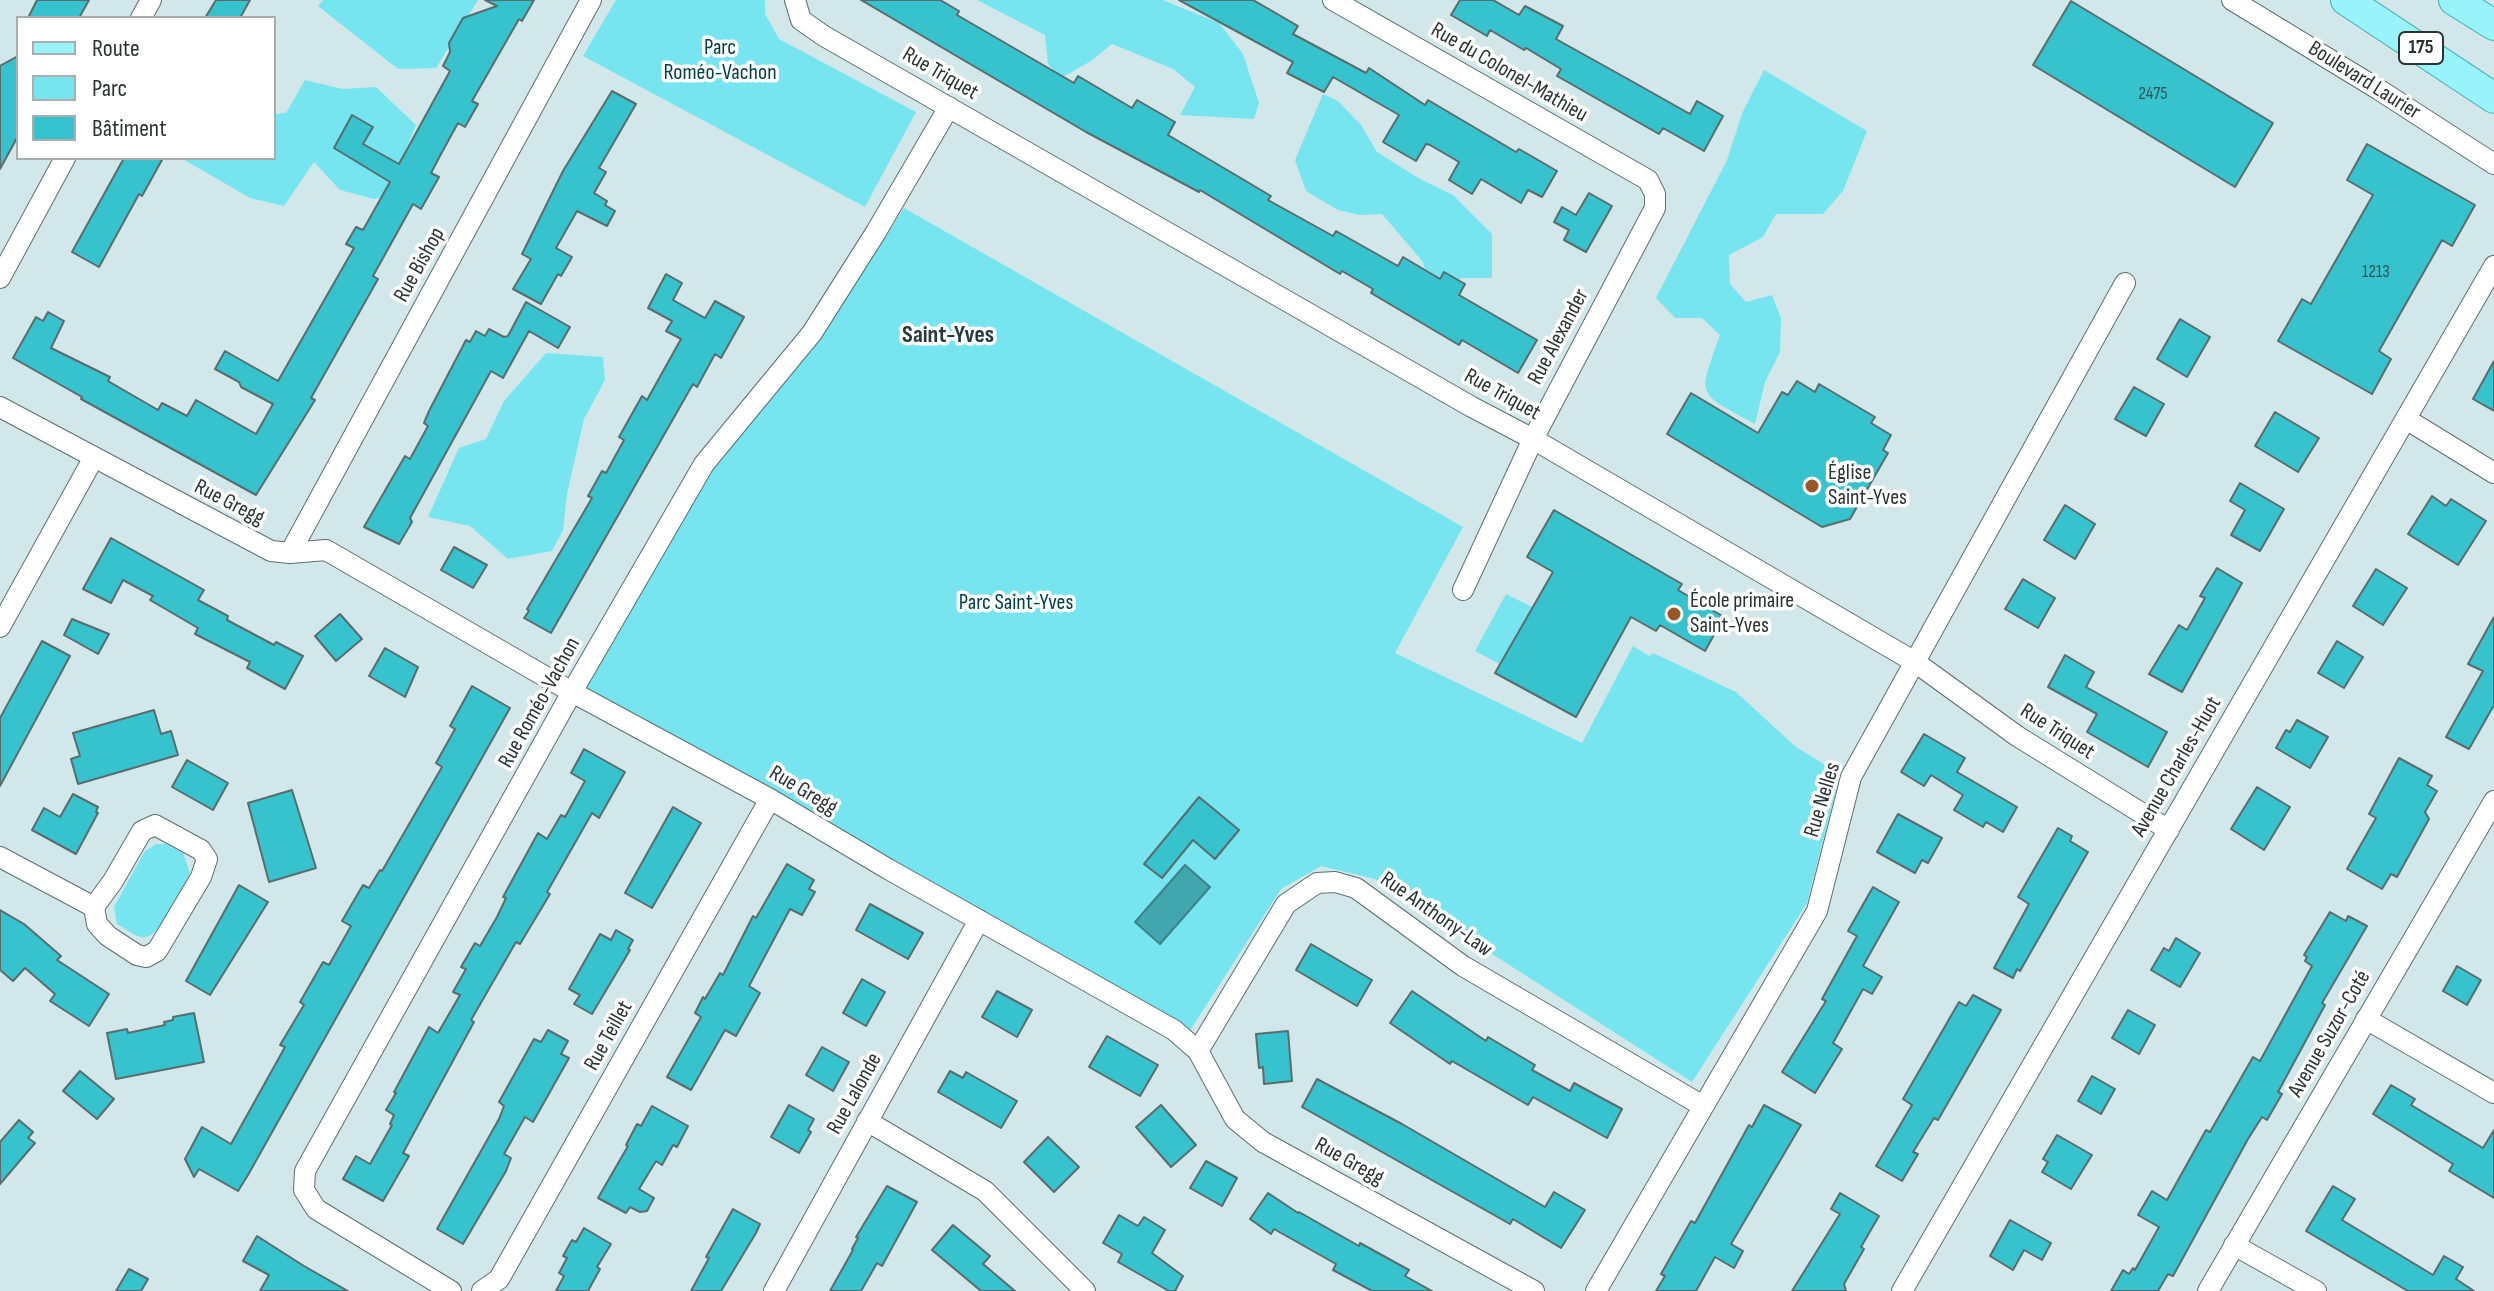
<!DOCTYPE html>
<meta charset="utf-8">
<style>
body{margin:0}
#map{position:relative;width:2494px;height:1291px;overflow:hidden;background:#d2e7e9;font-family:"Sofia Sans Condensed",sans-serif}
canvas{display:block}
.legend{position:absolute;left:16px;top:16px;width:260px;height:144px;box-sizing:border-box;background:#fff;border:2px solid #aaadad;margin:0;padding:10px 14px;list-style:none;font-size:24px;color:#2a3233}
.legend li{display:flex;align-items:center;gap:16px;height:40px}
.legend b{width:40px;border:2px solid #aaadad}
</style>
<div id="map">
<canvas width="2494" height="1291"></canvas>
<ul class="legend">
<li><b style="height:10px;background:#99f3fb"></b>Route</li>
<li><b style="height:22px;background:#77e5ef"></b>Parc</li>
<li><b style="height:22px;background:#37c3ce"></b>Bâtiment</li>
</ul>
</div>
<script>
const ctx = document.querySelector('canvas').getContext('2d');
ctx.lineJoin = 'round';
function fillPath(path, color) {
  ctx.fillStyle = color;
  ctx.fill(path, 'evenodd');
}
function stroke(path, color, width, dash) {
  ctx.strokeStyle = color;
  ctx.lineWidth = width;
  ctx.lineCap = dash ? 'butt' : 'round';
  ctx.setLineDash(dash || []);
  ctx.stroke(path);
}
function label(font, color, halo, rows, align = 'center') {
  ctx.font = font + ' "Sofia Sans Condensed",sans-serif';
  ctx.lineWidth = 7;
  ctx.setLineDash([]);
  ctx.textBaseline = 'middle';
  ctx.strokeStyle = halo;
  ctx.fillStyle = color;
  for (const [text, x, y, turn = 0] of rows) {
    ctx.save();
    ctx.translate(x, y);
    ctx.rotate((+turn || 0) * Math.PI / 180);
    ctx.textAlign = isNaN(turn) ? turn : align;
    if (halo) ctx.strokeText(text, 0, 0);
    ctx.fillText(text, 0, 0);
    ctx.restore();
  }
}
fillPath(new Path2D(`
 M323 0H478L436 68 398 69 318 6Z
 M616 0H765V14L779 39 916 112 865 207 583 56Z
 M977 0H1163L1219 23 1243 54 1259 103 1254 119 1180 115 1195 87 1173 69 1112 44 1091 61 1061 78 1048 64 1045 35Z
 M1764 70 1867 131 1843 191 1823 214H1776L1763 237 1729 255 1730 284 1746 302 1772 295 1781 318 1780 352 1765 382 1755 424C1695 391 1698 398 1720 335L1702 318H1675L1656 298 1727 160 1743 111Z
 M305 80 343 89 376 87 416 125 404 154 397 193 374 199 340 190 314 162 284 206 250 198 181 158H274V114L286 113Z
 M1323 94 1338 101 1361 125 1377 152 1420 179 1453 195 1492 234V278H1463L1438 289 1427 277 1423 262 1382 214 1360 215 1338 210 1306 191 1295 160Z
 M904 208 1463 527 1395 653 1582 743 1633 646 1649 656 1653 653 1736 692 1796 747 1840 774 1807 903 1692 1082 1375 879 1321 866 1281 889 1189 1032 580 688 693 488 820 338Z
 M546 353 603 357 605 380 584 419 567 494 563 530 552 551 508 559 470 526 428 517 459 448 486 439 504 401Z
 M1506 594 1532 607 1500 664 1475 651Z
 M156 844H166L183 853 190 873C182 888 162 934 146 937 137 939 125 928 117 924L114 907 145 851Z`), '#77e5ef');
const water = new Path2D(`
 M1185 865 1210 887 1160 944 1135 922Z`);
fillPath(water, '#42a6af');
stroke(water, '#3b838a', 2);
const building = new Path2D(`
 M37 0H89L79 18H28Z
 M216 0H250L240 18H205Z
 M485 0H534L522 21 519 19 472 101 478 104 465 127 458 123 441 154 431 173 439 177 421 209 413 204 373 276 378 279 311 398 315 400 256 495 81 399 82 397 13 358 36 317 43 321 48 312 64 321 51 348 110 377 108 381 158 410 162 403 187 416 196 400 256 434 273 404 241 387 239 382 215 369 225 351 278 381 354 248 346 244 356 227 363 230 390 182 334 148 352 115 373 127 363 144 399 164 450 71 443 66 450 52 449 43 463 18 497 6Z
 M861 0H940L959 11 957 15 1074 83 1078 76 1132 108 1137 100 1175 122 1168 135 1271 196 1268 200 1333 236 1336 231 1398 266 1403 257 1440 279 1444 272 1465 284 1459 295 1537 340 1518 373 1462 340 1459 345 1371 293 1373 289 1342 271 1340 274 1200 190 1199 192 1086 132Z
 M1179 0H1253L1298 26 1293 34 1366 73 1369 68 1425 105 1428 100 1516 152 1519 149 1557 171 1542 197 1528 190 1521 203 1481 179 1472 194 1449 180 1459 162 1430 145 1426 144 1416 161 1383 142 1399 115 1333 77 1324 92 1287 73 1293 62Z
 M1460 0H1493L1519 15 1525 6 1563 26 1556 39 1626 78 1690 114 1697 101 1723 116 1704 151 1663 128 1659 134 1557 76 1561 69 1526 48 1524 50 1490 30 1487 36 1451 15Z
 M2071 1 2273 123 2235 187 2033 65Z
 M18 56V136L0 169V66Z
 M612 91 636 104 599 168 606 172 594 193 607 201 605 205 615 211 607 226 577 211 556 248 572 257 561 276 558 274 541 304 513 289 531 259 522 254 563 171Z
 M2367 144 2475 205 2452 246 2442 240 2379 351 2391 359 2372 394 2278 341 2302 299 2311 304 2373 195 2347 180Z
 M124 158H163L142 196 139 194 99 267 72 252Z
 M1589 193 1612 206 1586 252 1564 240 1569 230 1554 222 1562 207 1576 215Z
 M666 274 682 283 673 300 705 318 715 301 744 317 721 358 715 354 697 387 693 384 551 633 524 618 529 611 527 609 592 498 588 496 602 471 606 473 624 440 619 437 642 396 647 400 681 339 666 331 672 321 648 308Z
 M526 302 570 327 558 348 529 331 503 378 491 371 410 518 412 522 399 544 364 527 405 456 410 459 428 426 424 423 429 411 466 340 470 342 476 331 485 336 489 329 504 337 508 336Z
 M2180 319 2210 337 2187 377 2157 359Z
 M2494 361V411L2473 399Z
 M1797 381 1815 392 1819 384 1875 417 1871 423 1891 435 1883 450 1888 453 1850 519 1822 527 1667 434 1691 393 1758 433 1782 392 1788 395Z
 M2134 387 2164 404 2146 436 2115 419Z
 M2275 412 2319 438 2298 472 2255 446Z
 M2240 483 2284 509 2260 551 2231 535 2245 510 2230 501Z
 M2432 496 2446 506 2451 499 2486 521 2458 565 2408 534Z
 M2065 505 2095 524 2075 559 2044 540Z
 M1554 510 1682 584 1678 590 1724 617 1705 651 1660 625 1656 631 1631 617 1576 717 1495 673 1553 572 1527 557Z
 M111 538 204 590 198 600 228 616 227 620 274 645 276 642 303 656 285 689 247 668 250 662 195 634 198 628 150 600 153 596 123 580 111 603 83 589Z
 M454 547 487 565 473 588 441 570Z
 M2217 568 2242 583 2182 692 2149 674 2179 625 2187 630 2205 598 2200 596Z
 M2376 569 2407 588 2383 625 2353 606Z
 M2023 579 2055 598 2038 628 2005 609Z
 M340 614 362 639 336 661 315 636Z
 M2494 617V705L2469 749 2446 737 2483 671 2468 664Z
 M72 619 109 634 98 654 64 635Z
 M42 641 70 656 0 786V718Z
 M2337 641 2363 657 2344 688 2318 673Z
 M385 648 418 667 405 697 369 676Z
 M2065 655 2094 672 2086 687 2167 732 2148 767 2087 732 2097 714 2048 687Z
 M472 686 510 708 248 1175 238 1191 199 1169 194 1177 185 1159 202 1127 231 1144 285 1047 280 1045 304 1005 300 1002 323 962 329 965 351 926 342 921 363 885 369 888 380 870 382 871 442 767 436 763 455 729 450 726Z
 M154 710 161 734 171 731 178 755 78 784 71 759 80 756 73 733Z
 M2297 720 2328 737 2310 768 2276 748 2286 730 2290 732Z
 M1924 734 1965 758 1957 772 2017 807 2003 832 1986 822 1983 827 1954 810 1963 795 1931 775 1924 786 1901 772Z
 M584 749 625 772 599 818 592 813 547 892 550 894 520 944 516 942 471 1020 474 1022 403 1153 409 1156 383 1201 343 1179 356 1156 370 1164 392 1125 390 1124 394 1115 386 1110 396 1093 394 1092 429 1027 438 1033 460 995 453 992 466 969 461 967 475 943 480 946 497 917 506 898 503 897 538 833 547 839 561 815 565 817 585 781 571 773Z
 M2399 758 2432 776 2427 785 2437 791 2425 812 2429 819 2397 877 2391 874 2382 889 2347 869 2376 818 2369 814Z
 M187 760 228 783 213 810 172 787Z
 M2257 787 2290 807 2264 850 2231 829Z
 M292 790 316 868 269 882 248 803Z
 M73 794 98 807 96 812 98 813 76 854 32 830 44 808 60 817Z
 M1199 797 1239 830 1215 859 1193 840 1162 878 1144 864Z
 M673 807 701 823 652 908 625 893Z
 M1898 814 1942 838 1928 863 1922 860 1915 873 1877 852Z
 M2058 828 2072 836 2070 841 2088 852 2020 971 2017 969 2013 978 1994 968 2029 904 2018 897Z
 M787 864 814 880 809 889 815 892 802 915 790 909 749 986 760 993 736 1036 725 1030 691 1090 667 1077 701 1017 695 1013 703 997 705 999 720 973 723 975 753 916 756 918Z
 M239 885 268 902 210 995 186 981Z
 M1873 887 1899 902 1863 966 1882 977 1872 994 1863 989 1833 1043 1842 1049 1815 1093 1782 1072 1826 1001 1822 999 1857 936 1848 931Z
 M870 904 923 933 908 959 856 930Z
 M0 910 24 924 61 956 57 960 109 994 89 1026 50 1001 55 994 25 968 13 981 0 970Z
 M2330 912 2346 921 2348 916 2367 926 2322 1003 2325 1005 2278 1092 2282 1094 2267 1120 2262 1117 2248 1139 2173 1276 2168 1274 2158 1291H2111L2123 1270 2129 1274 2133 1268 2135 1270 2159 1227 2138 1215 2152 1191 2167 1200 2206 1130 2210 1132 2253 1057 2260 1061 2312 966 2305 961 2307 957 2304 955Z
 M616 930 633 940 628 949 630 950 592 1014 574 1004 580 995 569 989 600 934 611 940Z
 M2176 938 2200 953 2180 987 2151 970 2164 948 2169 951Z
 M1311 944 1372 980 1357 1006 1296 970Z
 M2457 966 2481 980 2467 1005 2443 991Z
 M862 979 885 992 866 1026 843 1013Z
 M997 991 1032 1010 1017 1037 982 1017Z
 M1412 991 1486 1041 1488 1037 1535 1065 1532 1070 1570 1091 1574 1083 1622 1109 1607 1138 1533 1097 1528 1105 1452 1061 1450 1064 1390 1023Z
 M1973 995 2001 1010 1938 1120 1934 1118 1913 1152 1918 1154 1902 1181 1876 1166 1912 1105 1903 1099 1959 1002 1966 1006Z
 M2128 1010 2155 1025 2139 1054 2112 1038Z
 M194 1013 204 1062 116 1079 107 1033 127 1029 128 1033 165 1025 164 1022 173 1020V1017Z
 M548 1030 568 1041 561 1054 569 1058 533 1122 525 1117 504 1154 511 1158 506 1171 463 1244 437 1229 499 1119 504 1106 499 1102 534 1039 541 1042Z
 M1288 1031 1292 1081 1264 1084 1263 1067 1259 1068 1256 1034Z
 M1107 1036 1158 1065 1140 1096 1089 1067Z
 M822 1047 849 1062 833 1091 806 1075Z
 M80 1071 114 1099 97 1119 63 1091Z
 M950 1071 963 1078 966 1072 1017 1101 1001 1128 938 1092Z
 M2092 1076 2115 1089 2101 1114 2078 1101Z
 M1317 1079 1402 1124 1545 1207 1554 1192 1585 1210 1561 1248 1513 1219 1510 1224 1302 1107Z
 M2391 1085 2415 1099 2411 1105 2483 1148 2494 1130V1198L2449 1171 2453 1164 2373 1114Z
 M789 1105 814 1119 808 1130 811 1132 799 1153 771 1137Z
 M1161 1105 1196 1145 1171 1167 1136 1127Z
 M1764 1105 1801 1125 1731 1244 1743 1251 1734 1268 1715 1257 1696 1291H1656L1665 1276 1661 1274 1691 1221 1695 1223 1749 1125 1752 1127Z
 M652 1106 688 1126 677 1147 673 1145 662 1165 656 1161 639 1189 654 1198 647 1211 640 1212 630 1207 626 1213 598 1198 628 1146 626 1145 637 1124 641 1126Z
 M19 1120 33 1132 28 1138 35 1143 0 1184V1142Z
 M2057 1135 2092 1155 2071 1189 2042 1172 2048 1162 2043 1159Z
 M1048 1137 1079 1167 1054 1192 1024 1162Z
 M1206 1161 1237 1178 1222 1206 1190 1188Z
 M887 1186 917 1202 882 1266 877 1263 861 1291H830L853 1250 852 1249 858 1238 856 1237Z
 M2333 1186 2355 1199 2342 1220 2433 1275 2444 1256 2463 1267 2456 1279 2474 1291H2408L2306 1231Z
 M1268 1193 1298 1213 1299 1212 1359 1246 1360 1243 1409 1270 1405 1276 1432 1291H1372L1333 1270 1336 1264 1274 1229 1271 1234 1250 1219Z
 M1840 1193 1879 1216 1861 1247 1864 1249 1844 1284 1846 1291H1792L1840 1214 1831 1209Z
 M733 1209 760 1224 756 1233 721 1291H691L709 1258 706 1257Z
 M1119 1215 1138 1226 1144 1217 1165 1230 1152 1253 1183 1276 1175 1291H1169L1118 1262 1122 1254 1103 1243Z
 M2010 1220 2051 1243 2042 1260 2024 1250 2013 1270 1990 1256Z
 M953 1225 990 1256 983 1264 1015 1291H981L932 1250Z
 M584 1228 611 1244 597 1267 600 1269 588 1291H556L564 1276 559 1273 567 1258 563 1256 572 1240 576 1242Z
 M257 1236 304 1266 348 1291H260L269 1275 243 1261Z
 M129 1269 148 1279 141 1291H116Z`);
fillPath(building, '#37c3ce');
stroke(building, '#596c6e', 2);
const minor = new Path2D(`
 M795 0 801 20 824 36 1472 407 1533 439 1915 662 2017 736 2169 830
 M1333 0 1648 180 1655 194V208L1533 439 1463 590
 M2232 0 2378 89 2494 164
 M141 18 151 0
 M0 278 65 158
 M0 407 271 551 290 553 326 550 572 692 770 799 888 869 1174 1030 1198 1051 1235 1119 1263 1142 1534 1291
 M2406 419 2494 473
 M290 553 591 0
 M0 627 93 459
 M155 825 201 850 207 859 201 877 157 951 146 957 137 955 108 936 97 924 94 907 113 881 142 831Z
 M0 857 94 907
 M2366 1019 2494 1093
 M1198 1051 1286 904 1317 883 1335 882 1356 888 1463 966 1703 1106
 M867 1121 985 1191 1085 1291
 M2234 1245 2316 1291
 M451 1291 316 1209 304 1190 305 1171 572 692 704 464 812 333 876 232 949 107
 M482 1291 499 1279 770 799
 M774 1291 979 920
 M1596 1291 1817 911 1851 777 2125 283
 M1902 1291 2494 266
 M2208 1291 2494 801`);
const primary = new Path2D(`
 M2346 0 2494 98
 M2454 0 2494 25`);
stroke(minor, '#5c6f70', 22);
stroke(primary, '#46aab3', 32);
stroke(minor, '#fff', 20);
stroke(primary, '#99f3fb', 30);
for (const [x, y, r, color] of [
 [1812,486,8,"#995626"],
 [1674,614,8,"#995626"]
]) {
  const dot = new Path2D();
  dot.arc(x, y, r, 0, 2 * Math.PI);
  ctx.fillStyle = color;
  ctx.fill(dot);
  stroke(dot, '#fff', 3);
}
label('18px', '#2d565a', null, [
 ["2475",2153,94],
 ["1213",2376,272]
]);
for (const [x, y, w] of [
 [2421,48,44]
]) {
  const box = new Path2D();
  box.roundRect(x - w / 2, y - 16, w, 32, 6);
  ctx.fillStyle = '#fff';
  ctx.fill(box);
  stroke(box, '#2a3233', 2);
}
label('bold 20px', '#2a3233', null, [
 ["175",2421,48]
]);
label('22px', '#004146', '#fff', [
 ["Parc",720,48],
 ["Roméo-Vachon",720,73],
 ["Parc Saint-Yves",1016,603]
]);
label('22px', '#2a3233', '#fff', [
 ["Rue du Colonel-Mathieu",1509,73,30],
 ["Rue Triquet",940,74,30],
 ["Boulevard Laurier",2364,81,32],
 ["Rue Bishop",420,265,-61],
 ["Rue Alexander",1559,337,-62],
 ["Rue Triquet",1502,395,29],
 ["Rue Gregg",229,503,27],
 ["Rue Roméo-Vachon",540,703,-61],
 ["Rue Triquet",2057,732,33],
 ["Avenue Charles-Huot",2177,767,-60],
 ["Rue Gregg",803,791,31],
 ["Rue Nelles",1823,800,-73],
 ["Rue Anthony-Law",1436,915,35],
 ["Avenue Suzor-Coté",2330,1034,-60],
 ["Rue Teillet",609,1036,-61],
 ["Rue Lalonde",855,1094,-61],
 ["Rue Gregg",1349,1162,29]
]);
label('22px', '#2a3233', '#fff', [
 ["Église",1828,473],
 ["Saint-Yves",1828,498],
 ["École primaire",1690,601],
 ["Saint-Yves",1690,626]
], 'left');
label('bold 24px', '#27393b', '#fff', [
 ["Saint-Yves",948,336]
]);
</script>
